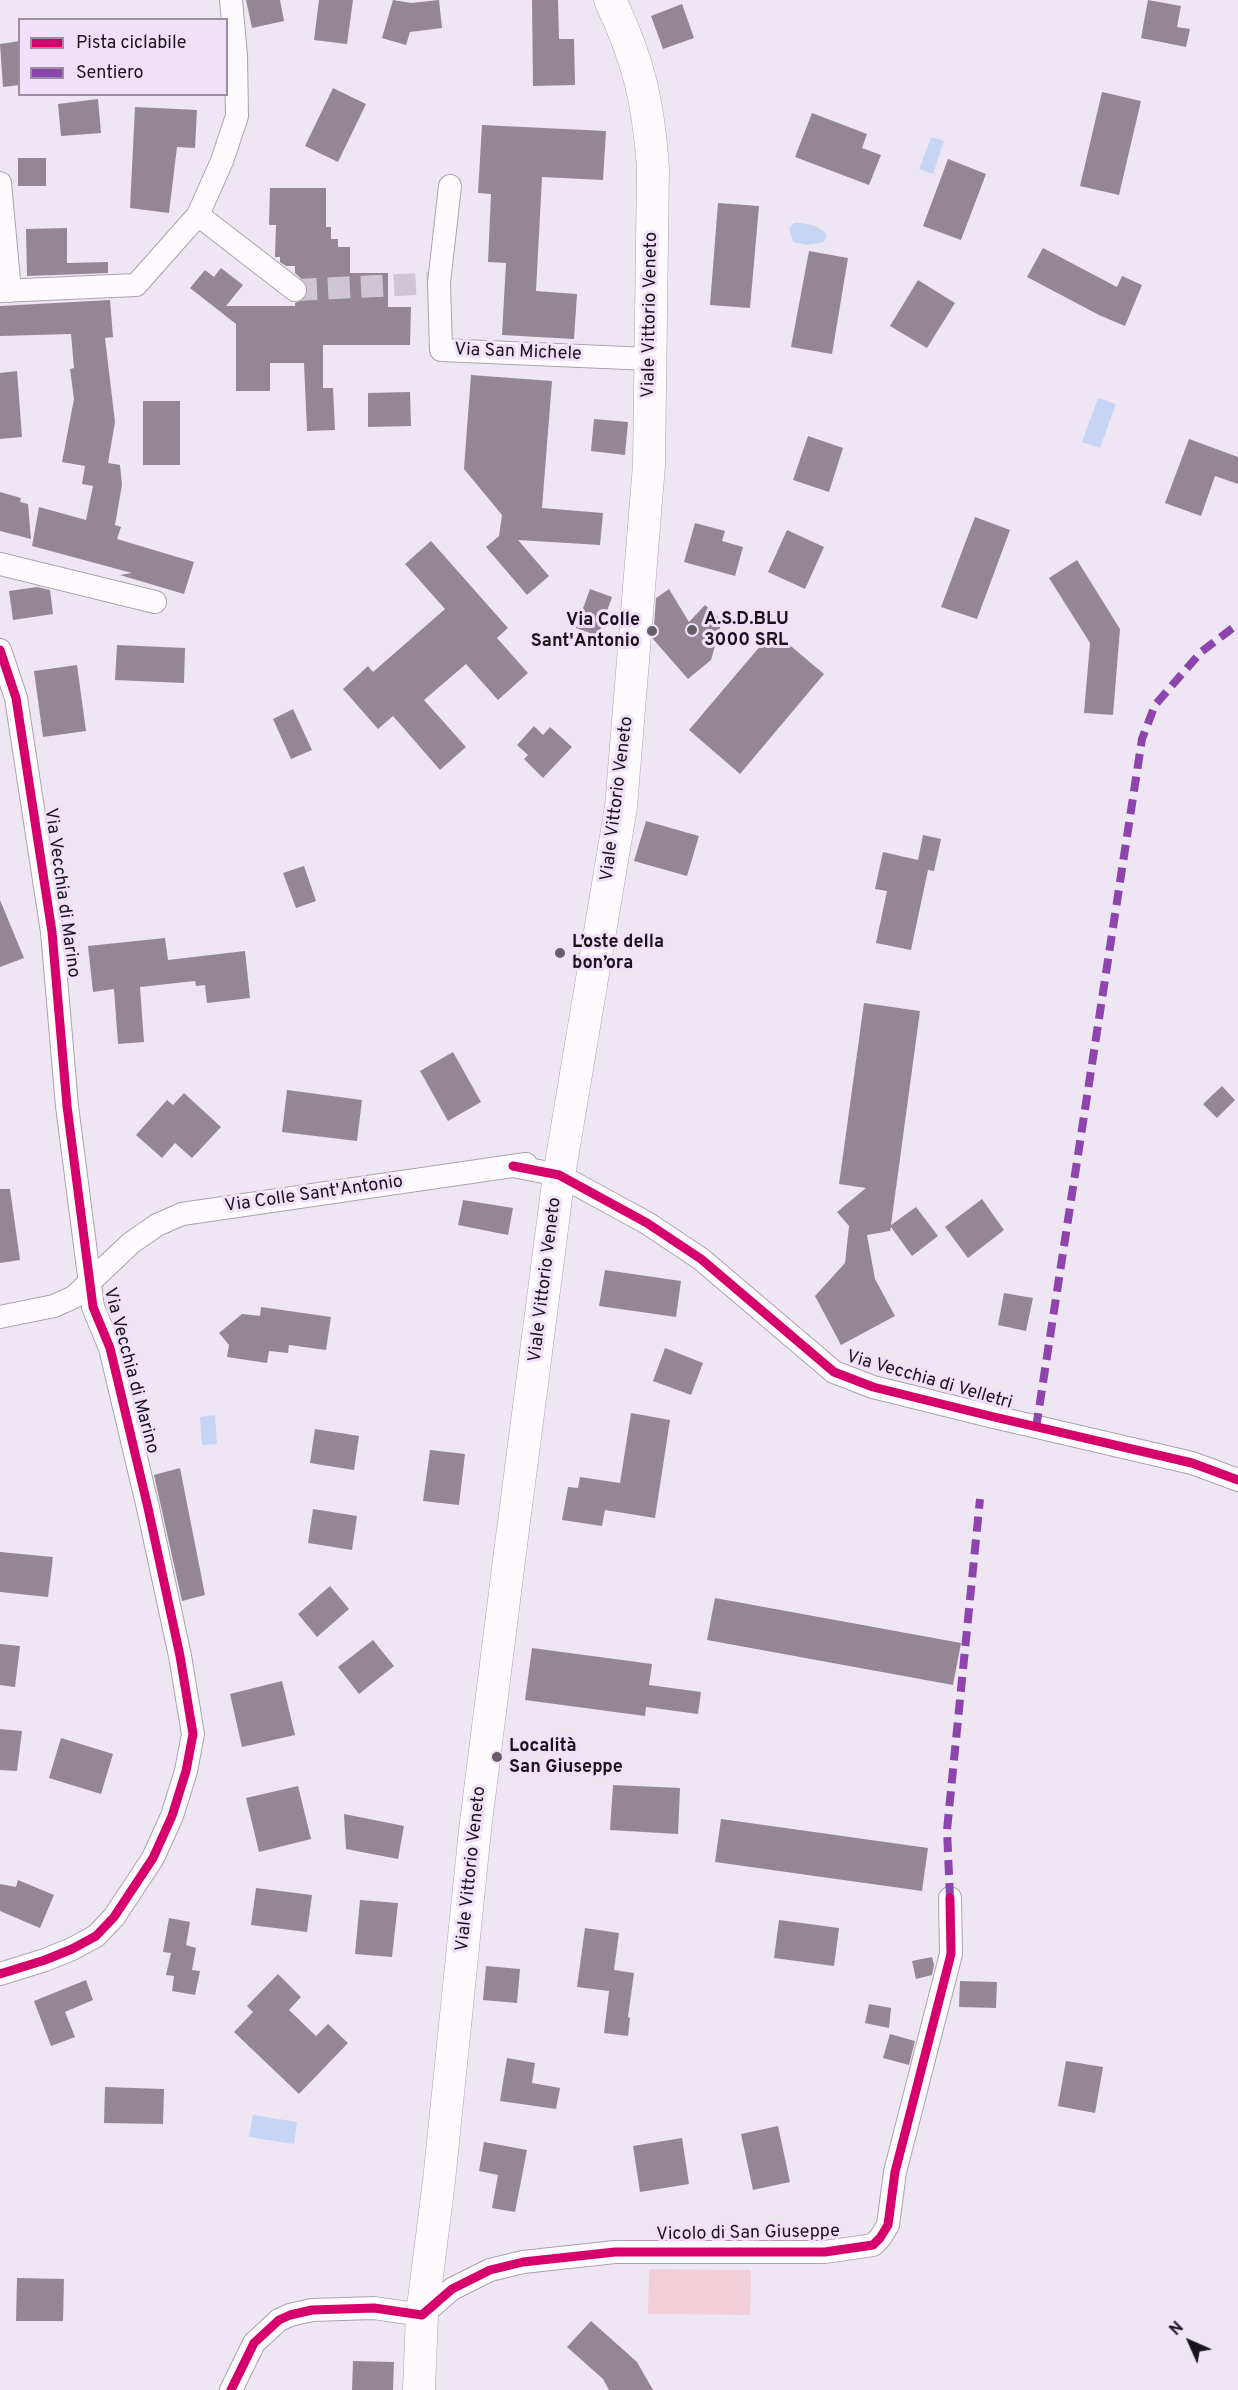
<!DOCTYPE html>
<meta charset="utf-8">
<style>
body{margin:0}
#map{position:relative;width:1238px;height:2390px;overflow:hidden;background:#efe6f3;font-family:Overpass,sans-serif}
canvas{display:block}
.legend{position:absolute;left:18px;top:18px;width:210px;height:78px;box-sizing:border-box;background:#f1e0f9;border:2px solid #9b8ea1;margin:0;padding:8px 10px;list-style:none;font-size:18px;color:#19141c}
.legend li{display:flex;align-items:center;gap:12px;height:30px}
.legend b{width:30px;border:2px solid #9b8ea1}
.north{position:absolute;left:1160px;top:2312px;width:60px;height:60px;-webkit-text-stroke:4px #f1e0f9;paint-order:stroke;rotate:315deg;font-size:16px;font-weight:700;line-height:24px;text-align:center;color:#19141c}
.north::after{content:'';display:block;margin:auto;width:21px;height:27px;background:#19141c;clip-path:polygon(50% 0,100% 100%,50% 72%,0 100%)}
</style>
<div id="map">
<canvas width="1238" height="2390"></canvas>
<ul class="legend">
<li><b style="height:8px;background:#d6006c"></b>Pista ciclabile</li>
<li><b style="height:8px;background:#8e44ad"></b>Sentiero</li>
</ul>
<div class="north">N</div>
</div>
<script>
const ctx = document.querySelector('canvas').getContext('2d');
ctx.lineJoin = 'round';
function fillPath(path, color) {
  ctx.fillStyle = color;
  ctx.fill(path, 'evenodd');
}
function stroke(path, color, width, dash) {
  ctx.strokeStyle = color;
  ctx.lineWidth = width;
  ctx.lineCap = dash ? 'butt' : 'round';
  ctx.setLineDash(dash || []);
  ctx.stroke(path);
}
function label(font, color, halo, rows, align = 'center') {
  ctx.font = font + ' Overpass,sans-serif';
  ctx.lineWidth = 6;
  ctx.setLineDash([]);
  ctx.textBaseline = 'middle';
  ctx.strokeStyle = halo;
  ctx.fillStyle = color;
  for (const [text, x, y, turn = 0] of rows) {
    ctx.save();
    ctx.translate(x, y);
    ctx.rotate((+turn || 0) * Math.PI / 180);
    ctx.textAlign = isNaN(turn) ? turn : align;
    if (halo) ctx.strokeText(text, 0, 0);
    ctx.fillText(text, 0, 0);
    ctx.restore();
  }
}
fillPath(new Path2D(`
 M649 2269 751 2270 750 2315 648 2314Z`), '#f0cfd9');
fillPath(new Path2D(`
 M931 137 944 141 933 174 919 169Z
 M794 223C807 223 819 225 827 235L824 242 807 245 793 242 789 228Z
 M1098 398 1116 404 1100 448 1082 442Z
 M215 1415 217 1444 202 1445 200 1417Z
 M253 2115 297 2122 294 2144 249 2137Z`), '#c7d5f5');
fillPath(new Path2D(`
 M246 0H280L284 21 252 28Z
 M319 0H353L347 44 314 40Z
 M393 0 411 3 439 0 442 28 410 32 406 45 382 38Z
 M532 0H558L559 39H574L575 85 533 86Z
 M1148 0 1181 6 1177 27 1190 29 1186 47 1141 38Z
 M682 4 694 38 663 49 651 16Z
 M20 41V85L3 87 0 44Z
 M333 88 366 104 338 162 305 146Z
 M1102 92 1141 101 1119 195 1080 186Z
 M98 99 101 133 61 136 58 104Z
 M135 107 197 110 195 148 177 147 169 213 130 208Z
 M812 113 867 134 862 148 881 155 869 185 795 157Z
 M482 125 606 131 603 180 542 177 536 291 577 294 574 339 502 335 506 263 488 262 491 194 478 193Z
 M18 158H46V186H18Z
 M948 159 986 174 961 240 923 226Z
 M270 188H326V227H331V239H338V247H350V273H388V307H411L410 345H323V388H333L335 430 307 431 304 363H270V391H236V324L190 288 205 270 214 277 221 268 243 285 226 306H295V303L305 299 308 292V285L295 273V266H286L280 262V257H275L276 225H269Z
 M718 203 759 206 750 308 710 305Z
 M67 228V263L108 262V273L27 276 26 229Z
 M1043 248 1117 287 1122 276 1142 285 1125 326 1099 315 1027 277Z
 M809 251 848 258 832 354 791 347Z
 M918 280 955 303 927 348 890 326Z
 M110 300 113 337 105 338 115 422 108 463 120 465 122 485 115 525 121 527 117 539 194 562 184 594 120 575 132 573 32 546 39 507 86 520 93 486 82 484 85 466 62 462 74 399 70 369 74 368 71 334 0 336V306Z
 M17 371 22 437 0 439V373Z
 M471 375 552 381 542 508 603 513 600 545 518 540 549 576 527 595 486 547 499 536 502 515 464 469Z
 M410 392 411 426 368 427V393Z
 M143 401H180V465H143Z
 M594 419 628 422 625 455 591 451Z
 M808 436 843 448 829 492 793 480Z
 M1189 439 1238 457V484L1215 476 1201 516 1165 503Z
 M0 492 21 498 20 502 28 504 31 539 0 531Z
 M975 517 1010 530 977 619 941 607Z
 M695 523 725 531 722 541 743 547 735 576 684 562Z
 M787 530 824 547 805 589 768 572Z
 M431 541 508 628 497 638 528 673 498 700 466 664 424 700 466 747 440 770 393 716 378 729 343 689 368 666 373 672 445 609 405 564Z
 M1077 560 1120 629 1113 715 1084 713 1090 643 1049 578Z
 M37 587 50 590 53 614 13 620 9 591Z
 M590 589 612 597 598 636 576 628Z
 M669 589 689 622 705 605 722 621 711 660 688 679 653 639 656 598Z
 M773 631 824 674 740 774 689 730Z
 M117 645 185 648 184 683 115 680Z
 M77 665 86 731 43 737 34 671Z
 M293 709 312 750 291 759 273 719Z
 M534 726 543 735 550 727 572 747 543 778 524 759 528 755 517 745Z
 M646 821 699 836 687 876 634 861Z
 M923 835 941 839 934 871 928 870 911 950 876 943 887 891 875 889 883 852 918 860Z
 M304 866 316 901 296 908 283 873Z
 M0 900 24 958 0 967Z
 M165 938 168 960 245 951 250 998 207 1003 205 985 196 986 195 981 140 987 144 1042 118 1044 114 989 93 992 88 946Z
 M864 1003 920 1011 891 1225 916 1207 938 1236 912 1256 891 1227 890 1231 867 1235 875 1279 895 1316 841 1345 815 1296 845 1263 849 1226 837 1212 866 1188 839 1184Z
 M453 1052 481 1102 448 1121 420 1071Z
 M1222 1086 1235 1100 1217 1118 1203 1104Z
 M287 1090 362 1100 357 1141 282 1132Z
 M184 1093 221 1127 192 1158 175 1143 162 1158 136 1135 167 1100 173 1105Z
 M0 1189H10L20 1260 0 1263Z
 M982 1199 1004 1230 968 1258 945 1227Z
 M463 1200 513 1208 508 1235 458 1225Z
 M605 1270 681 1281 676 1317 599 1306Z
 M1004 1293 1033 1298 1026 1331 998 1325Z
 M261 1307 331 1317 326 1350 289 1345 288 1353 269 1351 267 1363 227 1357 229 1345 219 1333 242 1314 260 1316Z
 M665 1348 703 1363 691 1395 653 1381Z
 M631 1413 670 1420 655 1518 605 1510 602 1526 562 1520 568 1487 578 1488 580 1477 620 1483Z
 M315 1429 359 1436 354 1470 310 1463Z
 M430 1450 465 1454 459 1505 423 1501Z
 M180 1468 205 1595 182 1601 154 1475Z
 M313 1509 357 1516 352 1550 308 1543Z
 M0 1552 53 1557 48 1597 0 1592Z
 M330 1586 349 1609 317 1637 298 1614Z
 M715 1598 961 1643 953 1685 707 1640Z
 M373 1640 394 1666 359 1694 338 1667Z
 M0 1644 20 1646 15 1687 0 1685Z
 M532 1648 652 1664 649 1685 701 1692 698 1714 646 1707 645 1716 525 1700Z
 M282 1681 295 1735 242 1747 230 1694Z
 M0 1729 22 1731 17 1771 0 1770Z
 M61 1738 113 1754 101 1794 49 1778Z
 M613 1785 680 1788 678 1834 610 1830Z
 M298 1786 311 1839 259 1852 246 1798Z
 M344 1814 404 1826 398 1859 346 1849Z
 M721 1819 928 1848 922 1891 715 1862Z
 M18 1880 54 1895 40 1928 0 1911V1884L16 1887Z
 M256 1888 312 1895 307 1932 251 1925Z
 M360 1900 398 1903 392 1957 355 1954Z
 M169 1918 190 1922 186 1945 196 1948 192 1970 200 1971 195 1995 172 1991 174 1976 166 1975 171 1953 163 1952Z
 M779 1920 839 1928 834 1966 774 1958Z
 M585 1928 619 1933 614 1970 634 1973 628 2017 630 2018 628 2036 604 2033 609 1991 577 1987Z
 M932 1957 934 1965 932 1975 916 1979 912 1961Z
 M486 1966 520 1969 517 2003 483 2000Z
 M278 1974 301 1997 289 2010 316 2036 328 2024 348 2043 299 2094 234 2032 253 2012 247 2006Z
 M86 1980 93 2000 65 2012 75 2037 51 2046 34 2001Z
 M960 1981 997 1982 996 2008 959 2007Z
 M869 2004 891 2008 889 2028 865 2023Z
 M890 2034 915 2041 909 2065 883 2058Z
 M507 2058 535 2063 532 2083 560 2088 556 2109 500 2101Z
 M1066 2061 1103 2067 1095 2113 1058 2106Z
 M105 2087 164 2089 163 2124 104 2123Z
 M778 2126 790 2182 753 2190 741 2134Z
 M682 2138 689 2184 640 2192 633 2146Z
 M484 2142 527 2150 515 2212 492 2208 498 2175 479 2171Z
 M17 2278 64 2279 63 2321H16Z
 M591 2321 637 2362 653 2390H609L603 2379 567 2347Z
 M353 2361 394 2362 393 2390H352Z`), '#948793');
stroke(new Path2D(`
 M295 290 439 283`), '#cfc6d3', 22, [22, 11]);
const minor = new Path2D(`
 M0 183 10 291
 M450 186 439 283 441 350 650 359
 M198 215 295 290
 M0 291 136 285 198 215 222 161 237 116 236 56 231 0
 M0 564 155 602
 M0 650 16 698 52 932 67 1106 93 1307 110 1348 148 1508 180 1656 193 1734 186 1771 172 1816 153 1858 114 1917 96 1936 72 1949 45 1960 0 1974
 M513 1166 559 1175 647 1223 701 1259 834 1372 873 1387 990 1416 1192 1463 1238 1480
 M0 1317 54 1306 74 1297 131 1243 157 1225 182 1214 526 1164
 M231 2390 254 2343 279 2320 290 2315 312 2310 374 2308 422 2315 452 2289 490 2270 523 2262 615 2252H825L873 2245 880 2238 888 2225 895 2172 951 1954 950 1898`);
const secondary = new Path2D(`
 M419 2390 422 2315 439 2181 475 1830 511 1545 559 1175 621 807 649 465 653 168C648 101 639 61 610 0`);
stroke(minor, '#aaa3ad', 24);
stroke(secondary, '#aaa3ad', 33);
stroke(minor, '#fdfbfd', 22);
stroke(secondary, '#fdfbfd', 32);
stroke(new Path2D(`
 M1036 1428 1142 739 1155 705 1201 652 1238 624
 M950 1898 947 1830 980 1499`), '#8e44ad', 8, [15, 8]);
stroke(new Path2D(`
 M0 650 16 698 52 932 67 1106 93 1307 110 1348 148 1508 180 1656 193 1734 186 1771 172 1816 153 1858 114 1917 96 1936 72 1949 45 1960 0 1974
 M513 1166 559 1175 647 1223 701 1259 834 1372 873 1387 990 1416 1192 1463 1238 1480
 M231 2390 254 2343 279 2320 290 2315 312 2310 374 2308 422 2315 452 2289 490 2270 523 2262 615 2252H825L873 2245 880 2238 888 2225 895 2172 951 1954 950 1898`), '#d6006c', 9);
for (const [x, y, r, color] of [
 [692,630,6,"#645e67"],
 [652,631,6,"#645e67"],
 [560,953,6,"#645e67"],
 [497,1757,6,"#645e67"]
]) {
  const dot = new Path2D();
  dot.arc(x, y, r, 0, 2 * Math.PI);
  ctx.fillStyle = color;
  ctx.fill(dot);
  stroke(dot, '#f1e0f9', 2);
}
label('18px', '#19141c', '#f1e0f9', [
 ["Viale Vittorio Veneto",651,315,-89],
 ["Via San Michele",518,353,2],
 ["Viale Vittorio Veneto",618,799,-83],
 ["Via Vecchia di Marino",61,893,82],
 ["Via Colle Sant'Antonio",314,1195,-8],
 ["Viale Vittorio Veneto",546,1280,-83],
 ["Via Vecchia di Marino",130,1371,75],
 ["Via Vecchia di Velletri",929,1381,16],
 ["Viale Vittorio Veneto",472,1869,-84],
 ["Vicolo di San Giuseppe",748,2234,-1]
]);
label('bold 18px', '#19141c', '#f1e0f9', [
 ["A.S.D.BLU",704,620],
 ["3000 SRL",704,641],
 ["Via Colle",640,621,"right"],
 ["Sant'Antonio",640,642,"right"],
 ["L’oste della",572,943],
 ["bon’ora",572,964],
 ["Località",509,1747],
 ["San Giuseppe",509,1768]
], 'left');
</script>
